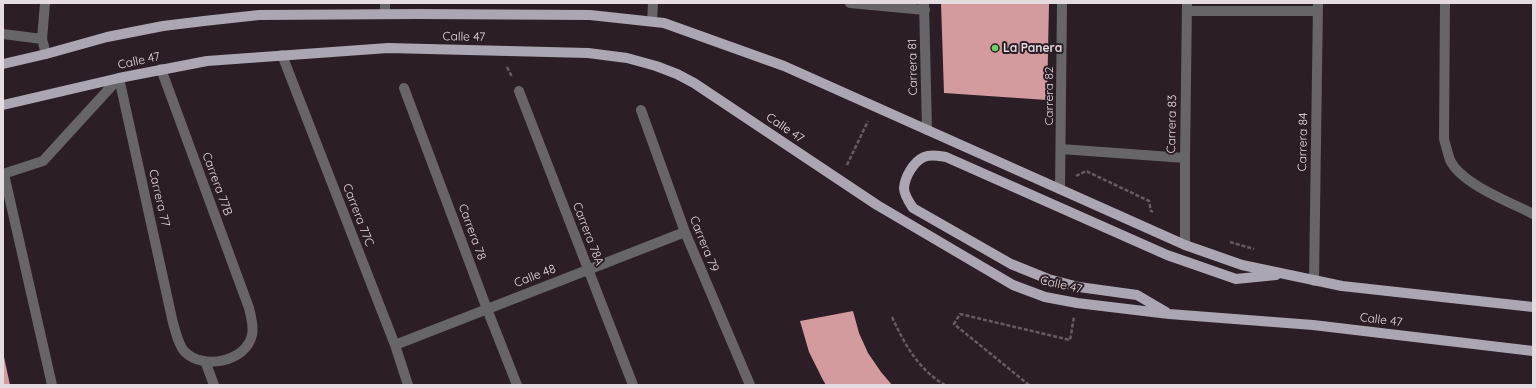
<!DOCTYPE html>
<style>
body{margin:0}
#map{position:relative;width:1536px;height:388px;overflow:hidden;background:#2b1e26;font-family:Quicksand,sans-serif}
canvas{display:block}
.frame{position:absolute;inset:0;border:4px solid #e5dce1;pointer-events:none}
</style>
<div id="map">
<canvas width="1536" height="388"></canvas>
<div class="frame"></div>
</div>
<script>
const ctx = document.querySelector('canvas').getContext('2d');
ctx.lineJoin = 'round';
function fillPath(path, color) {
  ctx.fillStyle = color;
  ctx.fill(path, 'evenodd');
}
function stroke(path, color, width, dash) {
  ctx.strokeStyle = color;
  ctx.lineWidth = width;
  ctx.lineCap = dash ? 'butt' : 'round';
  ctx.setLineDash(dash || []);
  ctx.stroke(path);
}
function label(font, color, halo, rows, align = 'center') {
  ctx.font = font + ' Quicksand,sans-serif';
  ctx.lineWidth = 4;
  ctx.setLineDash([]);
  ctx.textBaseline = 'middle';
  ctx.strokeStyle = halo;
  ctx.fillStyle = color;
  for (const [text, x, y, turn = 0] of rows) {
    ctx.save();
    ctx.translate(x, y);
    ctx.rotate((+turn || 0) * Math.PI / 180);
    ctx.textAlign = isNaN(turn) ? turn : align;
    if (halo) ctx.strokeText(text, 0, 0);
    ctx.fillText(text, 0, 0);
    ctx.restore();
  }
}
fillPath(new Path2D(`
 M941 3H1049L1047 100 944 93Z
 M853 311 859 333 868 353 881 372 892 385H826L823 380 809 352 800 321Z
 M3 357H4L10 385H3Z`), '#d49b9f');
stroke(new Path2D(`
 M507 67 512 77
 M847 165 868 121
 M1076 176 1086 171 1149 201 1151 211 1153 212
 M1230 242 1254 249
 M892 317C905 345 918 369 945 385
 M1029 385 954 324 960 314 1070 340 1074 317`), '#685c63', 2.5, [4, 2]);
stroke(new Path2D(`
 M45 3 42 39 46 54
 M385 3V14
 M850 3 925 10
 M924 3 927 130
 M1445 3 1444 139C1446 146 1448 154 1450 160 1461 184 1510 202 1533 214
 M1187 11H1318
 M652 21 653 3
 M3 34 42 39
 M282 55 395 345 408 385
 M119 78 173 323C176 332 178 345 185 352 203 370 246 362 252 335 254 326 251 317 249 308L161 69
 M404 88 487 309 517 385
 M519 91 633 385
 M641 110 685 232 750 385
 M1061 149 1185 158
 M3 174 43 161 119 78
 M4 174 52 385
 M1060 189 1062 3
 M1185 245V158L1187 3
 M1314 281 1318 3
 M395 345 685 232
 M205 361 214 385`), '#67646a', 10);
stroke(new Path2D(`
 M3 64 46 54 107 37 163 26 204 21 259 15 418 14 590 15 664 23 784 66 1185 245 1242 265 1342 286 1533 307
 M3 105 119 78 207 61 388 48 588 53 627 58 656 66 677 74 694 83 877 205 1013 285 1045 297 1077 303 1169 314 1313 325 1533 351
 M1166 312 1137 295 1079 287 1048 279 1011 264 913 208C909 202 904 195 904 188 905 177 913 162 924 157 931 154 939 156 946 157L1167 255 1236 279 1276 275`), '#aca5b2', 10);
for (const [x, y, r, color] of [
 [995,48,4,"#69d464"]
]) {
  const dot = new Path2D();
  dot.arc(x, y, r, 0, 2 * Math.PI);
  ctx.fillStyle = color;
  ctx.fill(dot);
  stroke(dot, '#2b1e26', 1.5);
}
label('12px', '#e5dce1', '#2b1e26', [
 ["Calle 47",464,37,1],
 ["Calle 47",139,61,-12],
 ["Carrera 81",913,67,-91],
 ["Carrera 82",1049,96,-90],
 ["Carrera 83",1172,124,-89],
 ["Calle 47",785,128,34],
 ["Carrera 84",1303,142,-89],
 ["Carrera 77B",217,184,70],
 ["Carrera 77",159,198,77],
 ["Carrera 77C",358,215,69],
 ["Carrera 78",472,232,70],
 ["Carrera 78A",588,234,69],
 ["Carrera 79",704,244,68],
 ["Calle 48",535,276,-21],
 ["Calle 47",1061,285,13],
 ["Calle 47",1381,320,7]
]);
label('bold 12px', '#e5dce1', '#2b1e26', [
 ["La Panera",1003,48]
], 'left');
</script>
